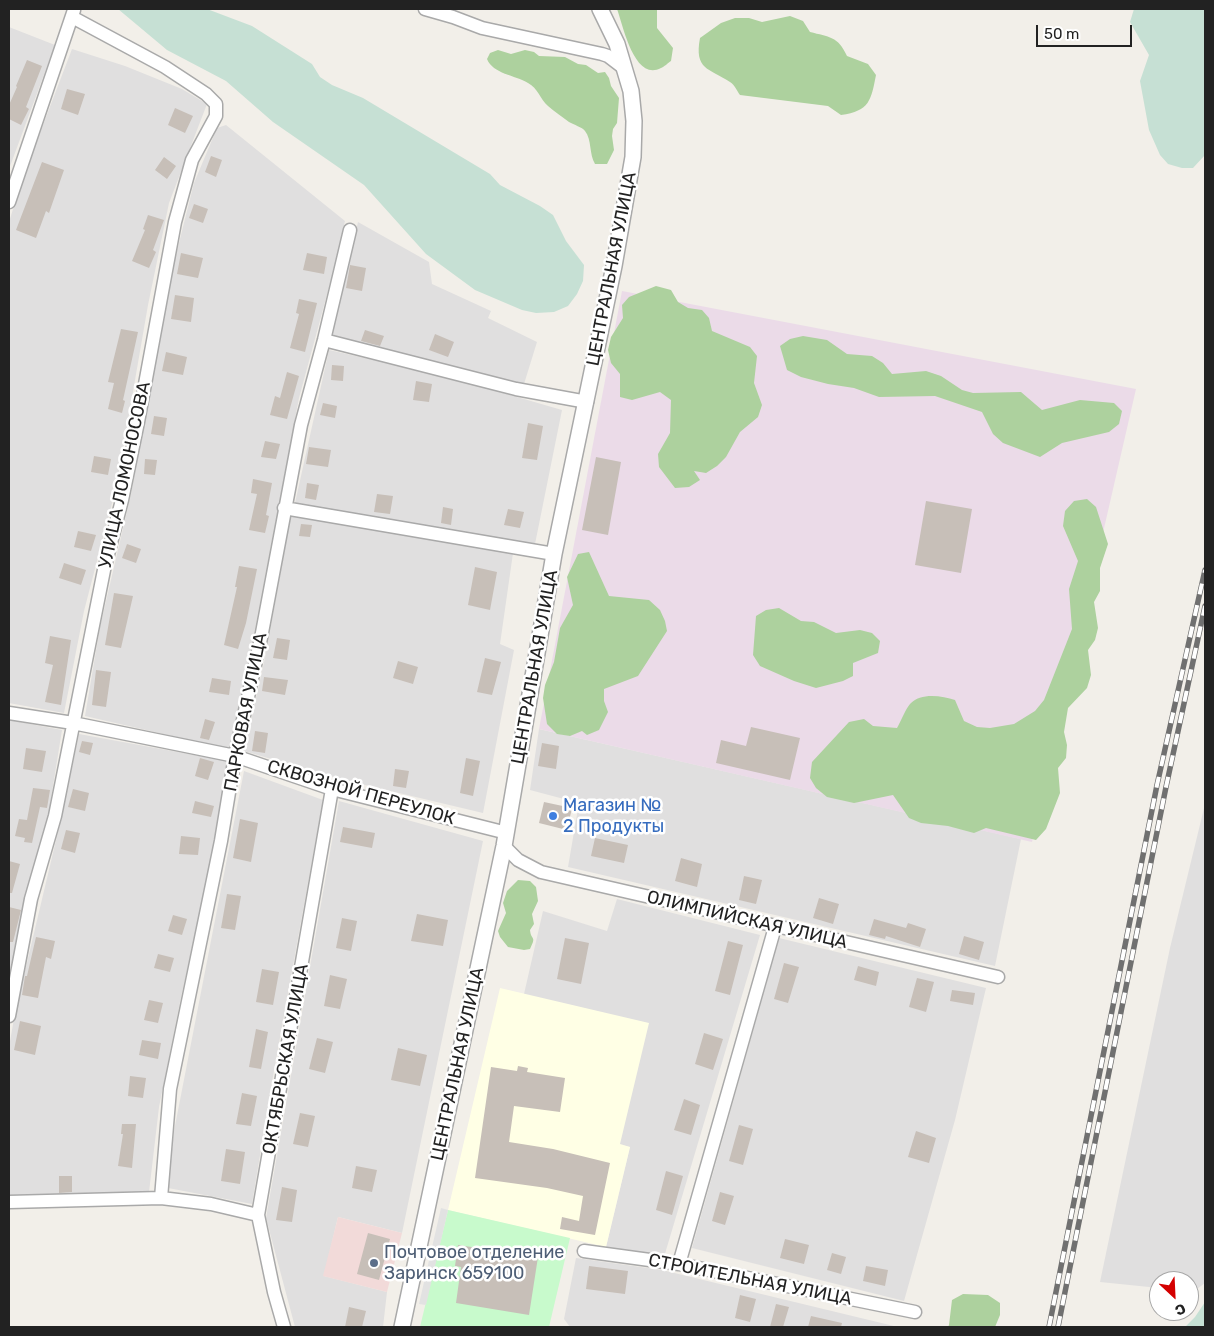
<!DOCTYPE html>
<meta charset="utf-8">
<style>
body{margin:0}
#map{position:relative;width:1214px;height:1336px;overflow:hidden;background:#f2efe9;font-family:Rubik,sans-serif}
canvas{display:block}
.frame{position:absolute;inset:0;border:10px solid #222;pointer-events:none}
.north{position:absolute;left:1149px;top:1271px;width:50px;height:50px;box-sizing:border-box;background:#fff;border:1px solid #a7a7a7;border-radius:50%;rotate:155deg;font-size:14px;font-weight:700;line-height:20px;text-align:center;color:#222}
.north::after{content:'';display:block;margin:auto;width:18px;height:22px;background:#d40000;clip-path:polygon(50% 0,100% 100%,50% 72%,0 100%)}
.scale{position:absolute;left:1036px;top:25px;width:96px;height:22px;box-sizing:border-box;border:2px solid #222;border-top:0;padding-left:6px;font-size:15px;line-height:18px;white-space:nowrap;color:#222;-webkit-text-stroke:4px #fff;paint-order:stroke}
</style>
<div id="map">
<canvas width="1214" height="1336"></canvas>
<div class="frame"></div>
<div class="north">С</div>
<div class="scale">50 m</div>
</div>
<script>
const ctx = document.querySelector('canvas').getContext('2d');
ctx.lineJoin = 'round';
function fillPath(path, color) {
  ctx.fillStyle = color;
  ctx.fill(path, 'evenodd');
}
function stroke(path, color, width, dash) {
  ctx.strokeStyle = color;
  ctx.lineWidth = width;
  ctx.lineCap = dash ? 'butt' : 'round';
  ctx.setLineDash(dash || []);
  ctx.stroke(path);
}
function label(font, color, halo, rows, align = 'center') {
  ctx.font = font + ' Rubik,sans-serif';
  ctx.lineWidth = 5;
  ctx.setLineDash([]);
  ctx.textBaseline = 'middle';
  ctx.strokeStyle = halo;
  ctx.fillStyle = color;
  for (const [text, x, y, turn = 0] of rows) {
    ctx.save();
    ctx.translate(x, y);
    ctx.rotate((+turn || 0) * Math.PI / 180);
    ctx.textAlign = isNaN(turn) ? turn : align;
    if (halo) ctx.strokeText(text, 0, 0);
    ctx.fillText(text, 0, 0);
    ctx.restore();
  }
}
fillPath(new Path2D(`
 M9 27 55 45 9 169Z
 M72 49 125 66 182 89 207 104 169 203 148 305 117 484 84 611 64 713 9 703V222L22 180Z
 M226 125 345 221 332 276 299 398 250 655 229 749 85 716 100 627 131 494 173 267 194 183 217 128Z
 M358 222 429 262 432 284 491 311 488 318 537 342 524 384 386 352 331 336Z
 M329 350 441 375 562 410 535 544 295 503Z
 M291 516 513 553 500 644 514 650 483 813 340 779 244 751 265 658Z
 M9 720 62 730 48 817 17 935 9 978Z
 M539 729 1021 839 995 966 568 867 579 803 530 790Z
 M79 734 227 761 214 847 180 1002 159 1107 149 1192 9 1196V1047L15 1013 62 815Z
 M244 771 323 800 272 1082 252 1204 168 1188 174 1131Z
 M339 801 483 841 402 1233 338 1217 324 1276 387 1292 383 1327H295L266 1218Z
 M1205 804V1283L1193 1292H1189V1281H1159V1288L1100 1282 1170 948Z
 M617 899 760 935 664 1257 606 1247 630 1147 620 1145 524 994 543 911 607 931Z
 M779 938 986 988 955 1120 904 1301 692 1248Z
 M576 1258 662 1270 898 1327H570L564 1319Z`), '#e0dfdf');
fillPath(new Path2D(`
 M338 1217 402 1233 387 1292 323 1276Z`), '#f2dad9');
fillPath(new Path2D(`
 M622 291 1136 389 1032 842 539 729Z`), '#ebdbe8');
fillPath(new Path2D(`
 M500 988 649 1023 620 1144 630 1147 606 1247 448 1210Z`), '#ffffe5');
fillPath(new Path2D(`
 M617 9H657V28L673 48 671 61C668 63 664 67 661 68 634 82 623 25 617 9Z
 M790 16 803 21 810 32C829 37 838 36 847 56L868 64 876 75C871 100 870 111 841 115L828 106 740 95C737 91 735 85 730 82 709 68 694 70 700 38L721 23 735 18H749L762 22Z
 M498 50 511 54 525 50 534 52 539 56 565 57 578 64 586 65 598 73 605 72 609 78 611 86 619 98 617 123 613 129 612 136 614 150 607 164H595C589 154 592 140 585 131 582 127 574 125 569 122 562 117 554 111 548 106 540 99 538 88 528 83 515 75 493 74 487 59L490 53Z
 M656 286 671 290 678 302 688 308 702 310 709 318 712 331 750 347 757 356 754 383 762 405 758 417 740 432 726 457 717 466 706 473 694 471 700 480 689 487 675 488 659 467 658 454 670 433 671 400 660 392 632 400 620 397V374L611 363 608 350 611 337 623 318 622 305 629 297Z
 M803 336 827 340 847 354 872 356 883 363 892 374 926 371 941 376 962 390 973 393 1021 392 1042 410 1080 400 1114 403 1122 411 1119 424 1109 432 1062 443 1040 457 1003 443 993 434 982 412 935 396 879 397 854 388 828 384 801 377 787 370 780 346 790 339Z
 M1087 499 1096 507 1108 544 1100 568V591L1094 602 1098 628 1095 640 1088 650 1091 675 1087 688 1068 708 1064 732 1067 745 1066 758 1058 768 1060 793 1046 829 1036 840 986 828 974 833 948 826 921 823 909 818 893 795 854 803 827 797 816 788 810 778 812 762 849 722 864 719 873 726 897 728C901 721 905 710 910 704 921 692 942 696 955 700L964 721 977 727 990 728 1014 724 1035 711 1044 700 1072 629 1069 589 1078 561 1063 526 1065 511 1074 501Z
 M589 552 609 596 649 600 660 610 665 621 667 631 638 676 604 689V701L608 712 599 730 587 735 582 731 570 736 557 734 547 724 543 698 545 685 554 662 560 628 573 605 567 577 578 554Z
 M779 608 801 621 814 622 836 633 860 630 872 633 880 641 878 653 853 663V676L843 681 816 688 794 681 760 666 753 655 756 616 766 610Z
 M518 880 530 881 536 887 538 901 532 914 534 924 530 930C531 941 537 935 530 949L524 950 508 947 500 937 498 931 506 913 503 903 507 891Z
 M963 1294 988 1295 1000 1303V1315L995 1327H948L949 1325 952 1300Z`), '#add19e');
fillPath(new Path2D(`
 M118 9H207L252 26 312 64 320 77 332 85 363 98 490 174 500 185 540 206 553 215 566 241 584 265 583 281 577 294 568 306 554 312 536 313 522 310 475 290 426 254 364 185 273 122 226 81 167 50Z
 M1134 9H1205V155L1193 168H1182L1168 164 1160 155 1149 130 1140 81 1149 55 1130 22Z
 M1205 1302V1325L1203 1327H1185L1195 1317Z`), '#c6e0d4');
fillPath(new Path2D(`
 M448 1210 570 1238 549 1327H420Z`), '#c8facc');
fillPath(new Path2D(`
 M441 1208 448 1210 426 1305 419 1304Z`), '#e2e2e2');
fillPath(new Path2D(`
 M27 60 42 66 26 107 29 109 21 125 9 119V105L17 87 16 86Z
 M67 89 85 94 78 115 61 109Z
 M175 108 193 116 185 133 168 125Z
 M211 156 222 160 216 177 205 172Z
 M164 157 176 166 167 179 155 170Z
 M42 162 64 170 49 213 46 211 36 238 16 230Z
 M194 204 208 209 203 223 189 218Z
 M148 215 164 220 153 250 156 252 149 268 132 261 145 230 143 229Z
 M181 253 203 258 198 278 177 274Z
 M307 253 327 257 324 274 303 270Z
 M350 265 366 268 362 291 346 288Z
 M175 295 194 298 191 322 171 319Z
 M299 299 317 303 305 352 290 348 299 314 296 313Z
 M121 329 138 332 123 400 125 401 122 413 108 409 114 383 108 382Z
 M365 330 384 336 380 346 361 341Z
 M435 334 454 342 448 357 429 350Z
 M166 352 187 357 183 375 162 371Z
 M332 365 344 366 343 381 331 380Z
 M287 372 299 376 287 419 270 415 275 396 280 398Z
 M416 381 432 384 429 402 413 400Z
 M323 403 337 406 335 418 320 415Z
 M154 416 167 418 164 436 151 434Z
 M528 423 543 426 537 460 522 458Z
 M265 441 280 444 276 459 261 457Z
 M309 447 331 450 328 467 306 464Z
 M94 456 111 459 108 475 91 472Z
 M596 457 621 462 608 535 582 530Z
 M145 459 157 460 155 475 144 474Z
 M253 479 272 483 266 515 269 516 265 533 249 530 257 494 251 493Z
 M307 483 319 485 316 500 305 498Z
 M377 494 393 496 390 514 374 512Z
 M926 501 972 509 961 573 915 565Z
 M443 507 453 509 451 525 441 523Z
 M508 509 524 512 520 528 504 525Z
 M301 524 312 525 310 537 299 536Z
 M78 531 96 535 91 551 74 547Z
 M127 544 141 549 136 563 122 558Z
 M64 563 86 570 81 585 59 578Z
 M239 566 257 569 246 623 238 649 224 645 237 587H235Z
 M475 567 497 572 490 610 468 605Z
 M114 593 133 596 121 648 105 645Z
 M50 636 71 640 61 705 45 702 53 665 45 663Z
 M277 638 290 640 287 660 273 658Z
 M485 658 501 662 492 695 477 692Z
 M398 661 418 667 413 684 393 678Z
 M96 670 111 672 106 707 92 705Z
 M264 677 288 680 285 695 262 691Z
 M212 678 231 681 229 695 209 692Z
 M205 719 215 722 209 740 200 738Z
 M751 727 800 738 790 780 716 763 721 740 746 746Z
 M255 731 268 733 265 753 252 751Z
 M82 741 93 743 90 755 79 752Z
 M542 743 559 746 556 769 538 766Z
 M26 748 46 751 42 772 23 769Z
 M200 758 214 762 208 780 195 776Z
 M466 758 480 761 473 796 460 793Z
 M395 769 409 771 406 788 393 786Z
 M33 788 50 790 47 808 40 807 32 843 24 842 25 838 15 836 19 819 27 820Z
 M73 789 89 793 85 811 68 807Z
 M195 801 214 806 211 817 192 813Z
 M544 802 572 808 567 830 539 823Z
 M240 819 258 823 251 862 233 858Z
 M343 827 375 833 372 848 340 842Z
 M66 830 80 833 75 853 61 849Z
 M181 836 200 838 198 855 179 854Z
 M595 838 628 845 624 863 591 856Z
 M681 858 702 864 697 887 675 881Z
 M9 861 20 864 12 893H9Z
 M744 876 762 880 756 904 739 900Z
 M227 894 241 896 235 930 221 928Z
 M819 898 839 904 833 924 813 918Z
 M9 907 21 910 13 942H9Z
 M417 914 448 920 443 946 411 941Z
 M173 915 187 919 182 935 168 931Z
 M342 918 357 921 351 951 336 948Z
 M874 919 906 928 908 923 926 929 920 947 886 936 885 939 869 935Z
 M964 936 984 942 979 960 959 954Z
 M36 937 55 941 51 959 46 957 38 998 22 995 25 976H27Z
 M565 938 589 943 581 984 557 979Z
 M728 941 743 945 730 995 715 991Z
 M158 954 174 958 170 972 154 968Z
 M784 963 799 967 788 1003 774 999Z
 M858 966 879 972 876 986 854 980Z
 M262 969 279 972 273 1005 256 1002Z
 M330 975 347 979 340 1009 324 1006Z
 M917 978 934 982 926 1012 909 1007Z
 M952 990 975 993 973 1005 950 1001Z
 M149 1000 163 1003 158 1023 144 1020Z
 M20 1021 41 1026 35 1055 14 1050Z
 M256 1029 268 1032 261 1069 249 1067Z
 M704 1033 723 1039 713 1070 695 1064Z
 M317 1038 333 1042 325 1073 309 1069Z
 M142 1040 161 1043 158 1059 139 1055Z
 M398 1048 427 1055 420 1086 391 1080Z
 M518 1066 528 1068 527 1072 565 1078 560 1112 514 1106 509 1142 553 1149 610 1163 595 1235 560 1229 562 1217 579 1221 583 1196 547 1188 475 1178 491 1067 517 1071Z
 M130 1076 146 1078 143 1098 128 1096Z
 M242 1093 257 1096 251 1126 236 1124Z
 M684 1099 700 1105 691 1135 674 1130Z
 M300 1113 315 1116 308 1147 293 1144Z
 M122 1124H136L132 1168 118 1166 123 1134H121Z
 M739 1125 753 1129 743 1165 729 1161Z
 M916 1131 936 1138 929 1163 908 1157Z
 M226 1149 245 1152 240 1184 221 1181Z
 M356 1166 377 1170 372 1192 352 1188Z
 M666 1171 683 1176 672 1215 656 1210Z
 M59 1176H72V1192L59 1193Z
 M282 1187 297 1190 292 1222 276 1220Z
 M720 1192 734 1196 725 1225 712 1221Z
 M368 1233 390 1239 379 1280 357 1274Z
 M785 1239 809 1245 804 1264 780 1258Z
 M458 1245 538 1257 529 1315 456 1303 461 1267 455 1266Z
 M832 1253 846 1257 841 1274 827 1270Z
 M589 1266 628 1271 625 1294 586 1289Z
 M866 1266 888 1270 885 1286 863 1281Z
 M740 1295 756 1299 750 1322 735 1318Z
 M776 1304 789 1307 783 1327H770Z
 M349 1307 366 1311 362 1327H345Z
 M811 1316 842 1323 841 1327H808Z`), '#c7bfb8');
const minor = new Path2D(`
 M425 9 453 17 482 28 602 54 608 56 625 69
 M9 202 74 10
 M324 340 516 389 587 402
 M284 508 554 554
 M9 713 73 723 235 756 332 789 507 833
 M504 846 518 860 541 872 998 977
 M9 1016 31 899 55 816 104 570 122 500 138 422 175 222 192 160 216 116V104L206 94 165 67 72 17
 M161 1198 170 1089 221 841 235 756 261 638 301 425 324 340 350 230
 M9 1202 161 1198 211 1204 258 1215
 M584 1251 679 1264 915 1312
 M679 1264 775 927
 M284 1327 274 1292 258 1215 332 789`);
const tertiary = new Path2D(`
 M402 1327 504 846 554 554 614 266 633 157 634 121 631 91 617 44 600 9`);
stroke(minor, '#a9a9a9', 15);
stroke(tertiary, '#a9a9a9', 18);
stroke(minor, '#fff', 12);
stroke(tertiary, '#fff', 15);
const rail = new Path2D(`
 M1049 1327 1157 785 1205 570
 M1058 1327 1166 787 1205 606`);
stroke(rail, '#707070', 5.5);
stroke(rail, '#fff', 4, [11]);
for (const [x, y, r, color] of [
 [553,816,5,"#3f7fe0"],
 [374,1263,5,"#5c6f8a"]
]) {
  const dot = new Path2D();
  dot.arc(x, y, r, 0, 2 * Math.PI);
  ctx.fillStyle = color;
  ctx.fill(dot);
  stroke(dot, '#fff', 2);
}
label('18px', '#222', '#fff', [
 ["ЦЕНТРАЛЬНАЯ УЛИЦА",612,269,-79],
 ["УЛИЦА ЛОМОНОСОВА",125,475,-78],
 ["ЦЕНТРАЛЬНАЯ УЛИЦА",535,667,-80],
 ["ПАРКОВАЯ УЛИЦА",246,712,-79],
 ["СКВОЗНОЙ ПЕРЕУЛОК",361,793,16],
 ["ОЛИМПИЙСКАЯ УЛИЦА",747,920,13],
 ["ОКТЯБРЬСКАЯ УЛИЦА",286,1059,-80],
 ["ЦЕНТРАЛЬНАЯ УЛИЦА",458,1064,-78],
 ["СТРОИТЕЛЬНАЯ УЛИЦА",750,1280,11]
]);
label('18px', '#366cbe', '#fff', [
 ["Магазин №",563,806],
 ["2 Продукты",563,827]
], 'left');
label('18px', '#4e5e75', '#fff', [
 ["Почтовое отделение",384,1253],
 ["Заринск 659100",384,1274]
], 'left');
</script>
